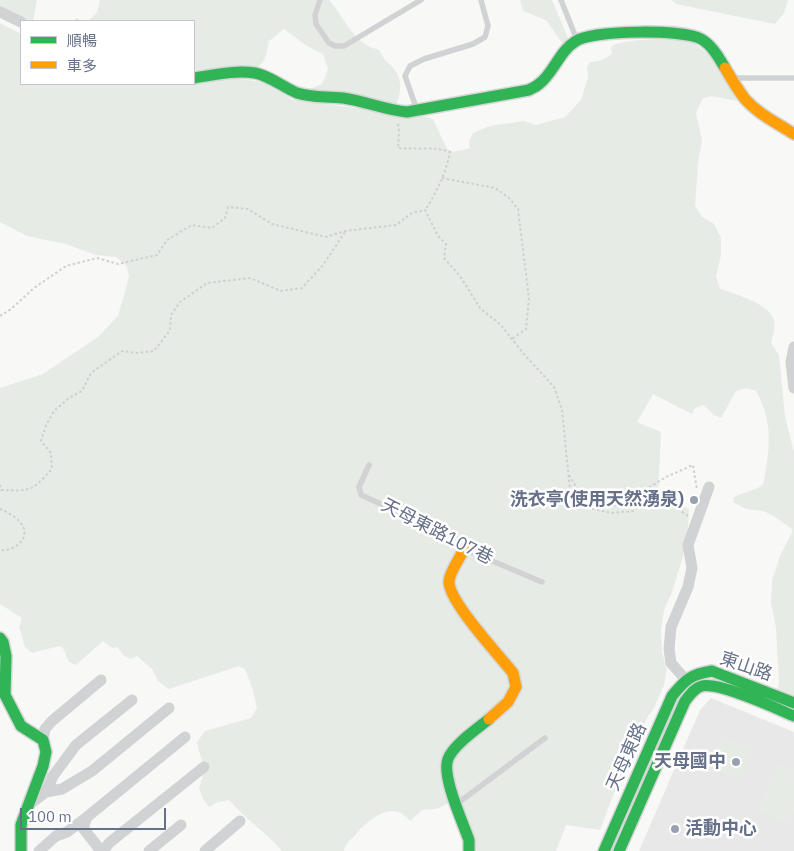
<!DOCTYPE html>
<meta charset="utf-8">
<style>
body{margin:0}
#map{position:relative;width:794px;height:851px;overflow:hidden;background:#f8f8f7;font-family:"IBM Plex Sans","Noto Sans TC",sans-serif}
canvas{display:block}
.legend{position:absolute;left:20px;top:20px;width:175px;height:65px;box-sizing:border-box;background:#fff;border:1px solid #c2c6d0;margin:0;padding:6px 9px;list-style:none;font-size:15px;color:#667189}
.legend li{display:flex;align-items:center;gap:10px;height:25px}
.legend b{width:25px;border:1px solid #c2c6d0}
.scale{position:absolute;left:20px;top:808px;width:146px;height:22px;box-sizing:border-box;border:2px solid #667189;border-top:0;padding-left:6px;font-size:15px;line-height:18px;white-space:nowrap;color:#667189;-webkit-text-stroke:4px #fff;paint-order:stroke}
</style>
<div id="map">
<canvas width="794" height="851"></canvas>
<ul class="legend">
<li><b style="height:6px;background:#30b455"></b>順暢</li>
<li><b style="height:6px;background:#ff9f0a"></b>車多</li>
</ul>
<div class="scale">100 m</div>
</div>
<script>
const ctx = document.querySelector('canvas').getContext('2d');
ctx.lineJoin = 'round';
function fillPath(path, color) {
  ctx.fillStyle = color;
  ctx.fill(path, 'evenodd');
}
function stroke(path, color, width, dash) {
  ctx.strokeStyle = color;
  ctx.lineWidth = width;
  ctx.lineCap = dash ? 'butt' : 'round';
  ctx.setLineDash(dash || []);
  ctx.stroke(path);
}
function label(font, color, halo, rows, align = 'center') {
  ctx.font = font + ' "IBM Plex Sans","Noto Sans TC",sans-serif';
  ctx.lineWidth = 5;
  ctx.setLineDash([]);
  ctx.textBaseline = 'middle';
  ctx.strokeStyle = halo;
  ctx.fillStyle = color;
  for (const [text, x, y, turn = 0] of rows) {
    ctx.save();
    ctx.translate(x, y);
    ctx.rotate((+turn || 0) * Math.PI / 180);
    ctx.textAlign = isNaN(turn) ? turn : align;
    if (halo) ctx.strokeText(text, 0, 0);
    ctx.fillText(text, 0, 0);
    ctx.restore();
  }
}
fillPath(new Path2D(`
 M711 698 794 732V851H639L700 710Z`), '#e8e8e9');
fillPath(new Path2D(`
 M0 0H37L33 21 21 19 0 9Z
 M100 0H329C347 20 351 42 379 50 385 63 391 63 396 72 403 82 400 97 395 107L310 89 322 84 328 69 323 54 307 46 284 29 269 41 265 59 256 70 194 74V21H88L97 12Z
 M520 0H552L568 38 563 44 546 20 523 11Z
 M672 0H788L784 13 775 24 676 4Z
 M0 23 21 34V84H194L233 78 268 83 292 100 426 117 433 119 447 149 453 152 470 148 469 141 473 133 490 126 524 121 536 125 565 117 581 100 588 77 587 67 590 62 600 61 612 54 611 47C619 38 673 39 688 39L712 57 737 101 712 96 703 98 696 113 702 140 698 163 695 206 702 217 714 224 721 238V255L716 276 720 289C734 293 765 303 772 316 777 324 773 335 771 343L779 355 785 417 794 452V700L776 693 779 684 776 628 771 603 772 581 780 556 793 530 777 518 764 511 746 509 733 502 734 497C744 492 754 491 763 485 770 450 774 423 756 391L746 388 736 391 721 418 714 415 704 405 695 408 692 414 653 394 637 422 661 432 658 495 689 509 688 529 682 560 672 592 664 610 661 631 662 653 667 669 664 685 654 708 647 718 610 803 600 830 566 825 556 851H477L449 803 436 809 422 810 410 821C407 818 404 815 401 813 386 805 366 822 357 833 351 841 347 839 344 851H282C266 832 245 819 229 800L218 802 209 807 203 799 199 788C209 763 201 765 197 742L205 731 251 718 257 708 253 690 245 669 239 666 169 689 158 681 152 669 137 656 131 659 124 656 117 647 112 648 103 641 76 665 69 662 63 648 59 646 32 653 25 647 19 627 22 618 0 604V388L43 374 98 337 118 316 129 277 127 266 116 257 96 255 66 244 27 236 0 222Z
 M722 736 753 749 740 779 709 766Z
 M777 763 794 770V813L789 824 757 810Z`), '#e6ebe5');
const fast = new Path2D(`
 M194 78C214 75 235 70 255 73 270 76 283 87 297 93 312 98 327 96 343 98 365 101 385 110 407 112L529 90C532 88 536 87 539 84 554 73 559 51 576 41 593 30 683 29 701 39 712 45 719 58 725 68
 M0 638 3 642 6 656 5 695 21 726 43 740 46 752 43 766 21 825V851
 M469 851V840C463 823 441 775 448 759 453 745 477 729 489 719
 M604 851 672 696C685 680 691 674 712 671L794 703
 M619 851 685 701C690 695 694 688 702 686 720 682 775 708 794 716`);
const slow = new Path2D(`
 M725 68C731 78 737 89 745 99 758 114 777 123 794 134
 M464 549C460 558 450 571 449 581 448 601 499 655 513 673L516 687 508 702 489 719`);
stroke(fast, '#d4d6d7', 14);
stroke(slow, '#d4d6d7', 14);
stroke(new Path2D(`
 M76 21 79 17
 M398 124 399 130 398 148C415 150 434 146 450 152 446 173 437 191 426 209
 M442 178 495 188 509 198 518 209 529 298 526 329 512 339
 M0 316 11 309 34 288 66 266 97 258 118 264 157 255 167 240 192 225 212 228 225 218 228 207 248 209 272 224 326 237 345 231 396 225 412 213 425 210 438 236 446 244 444 258 460 276 480 308 501 325 523 353 554 387 562 410 570 490 586 507 611 513 634 511 646 497 677 508 688 516
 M569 475 584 500 612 507 640 493 666 477 693 465 697 490
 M0 485 1 490C31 491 31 492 52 469L51 453 41 441 46 425 54 411 69 398 82 391 91 373 122 351 137 353 154 351 170 330 171 315 180 302 207 283 250 278 281 291 302 288 323 265 345 232
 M0 509C7 512 15 516 20 522 33 537 15 552 0 550`), '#cfcfd0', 2, [2.5, 2.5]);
stroke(new Path2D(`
 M320 0 315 15 316 24 329 43 335 46H344L421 0
 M561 0 577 40
 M733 78H794
 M417 110 405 76 410 66 424 59 473 44 485 37 488 26 481 0
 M369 465 359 487 361 495 462 541 464 549 542 582
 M458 803 545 738`), '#d1d2d3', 5.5);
stroke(new Path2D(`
 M0 12 21 22
 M794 347 791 362 794 388
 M685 679 671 663 669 649 671 627 688 587 692 568 688 545 709 487
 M43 740 45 729 52 721 101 680
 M46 792 53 776 76 745 132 700
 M29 805 46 792 62 789 92 771 169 708
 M39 851 56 836 67 832 86 818
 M101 851 83 828 87 817 185 737
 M103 851 109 843 204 767
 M149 851 181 825
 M205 851 240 821`), '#d1d2d3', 11);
stroke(fast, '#30b455', 11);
stroke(slow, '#ff9f0a', 11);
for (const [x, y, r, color] of [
 [694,500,5,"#99a0b0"],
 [736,762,5,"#99a0b0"],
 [675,829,5,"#99a0b0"]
]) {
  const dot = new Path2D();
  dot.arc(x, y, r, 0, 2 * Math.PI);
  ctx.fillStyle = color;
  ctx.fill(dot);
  stroke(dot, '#fff', 2);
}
label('bold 18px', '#667189', '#fff', [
 ["洗衣亭(使用天然湧泉)",684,500],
 ["天母國中",726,762],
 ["活動中心",685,829,"left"]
], 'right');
label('18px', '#667189', '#fff', [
 ["天母東路107巷",437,532,27],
 ["東山路",746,667,19],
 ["天母東路",627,757,-66]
]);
</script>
